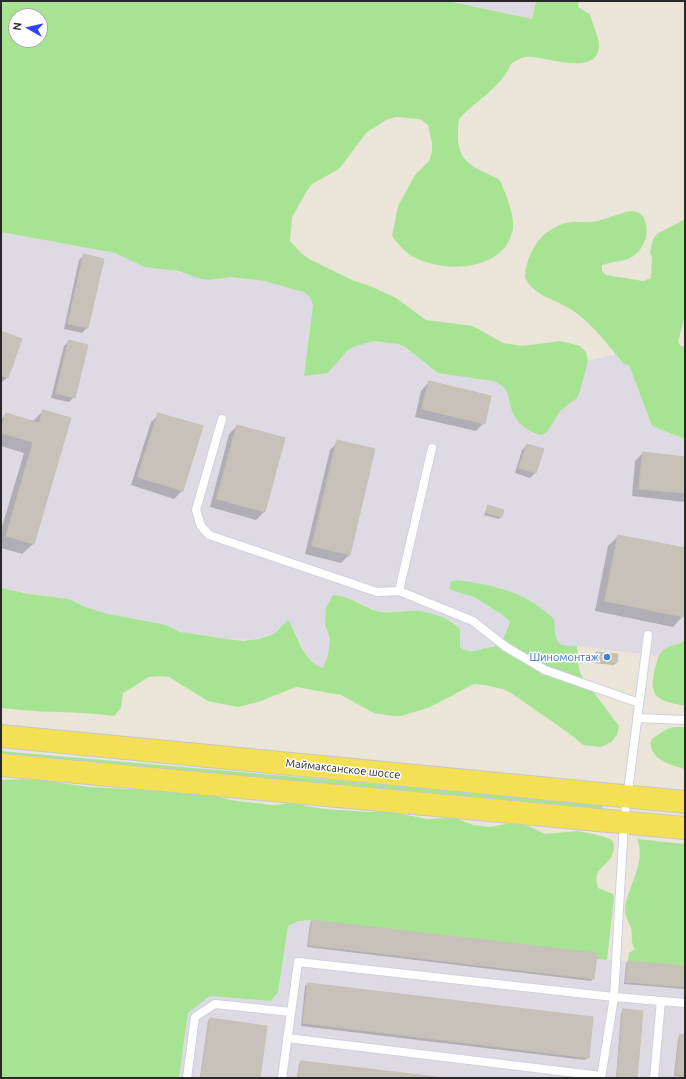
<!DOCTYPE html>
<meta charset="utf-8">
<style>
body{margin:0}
#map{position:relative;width:686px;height:1079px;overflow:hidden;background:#ebe5d9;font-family:Ubuntu,sans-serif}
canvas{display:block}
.frame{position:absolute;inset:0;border:2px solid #282828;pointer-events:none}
.north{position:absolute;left:8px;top:8px;width:40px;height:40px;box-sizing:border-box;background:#fff;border:1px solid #a9a9a9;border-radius:50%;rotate:278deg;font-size:11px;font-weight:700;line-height:16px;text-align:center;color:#282828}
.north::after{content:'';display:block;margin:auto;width:14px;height:18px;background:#3242ff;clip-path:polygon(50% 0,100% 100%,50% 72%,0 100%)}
</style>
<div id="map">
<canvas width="686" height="1079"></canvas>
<div class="frame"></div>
<div class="north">N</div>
</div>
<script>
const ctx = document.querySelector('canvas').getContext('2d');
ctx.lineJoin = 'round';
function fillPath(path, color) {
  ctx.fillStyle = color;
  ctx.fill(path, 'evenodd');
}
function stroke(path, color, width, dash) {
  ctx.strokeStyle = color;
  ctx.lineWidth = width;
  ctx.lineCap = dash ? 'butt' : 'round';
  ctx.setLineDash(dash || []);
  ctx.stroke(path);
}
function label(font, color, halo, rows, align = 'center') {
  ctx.font = font + ' Ubuntu,sans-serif';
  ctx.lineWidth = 3;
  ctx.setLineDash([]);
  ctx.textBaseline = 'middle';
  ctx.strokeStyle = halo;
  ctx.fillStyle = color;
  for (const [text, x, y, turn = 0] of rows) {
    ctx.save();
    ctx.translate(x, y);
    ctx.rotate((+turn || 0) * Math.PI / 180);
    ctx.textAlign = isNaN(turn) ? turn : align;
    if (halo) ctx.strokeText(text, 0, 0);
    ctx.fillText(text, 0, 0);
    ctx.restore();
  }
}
fillPath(new Path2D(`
 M449 1H536L532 19Z
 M1 232 115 253 130 260 209 280 231 277 264 281 304 292 310 297 313 305 304 376 333 368 341 356 353 347 374 341 398 344 412 352 424 363 438 372 493 381 500 384 507 392 511 409 515 417 534 434 556 418 560 411 572 403 580 391 588 361 615 354 624 364 629 365 652 426 685 439V640L665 649 659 656 577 646 567 647 559 644 555 638V629L549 614 542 609 504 589 465 581 466 594 474 597 503 615 510 622 504 637 494 647H487L474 653 467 651 460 647V629L455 623 432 614 416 611 394 612 378 611 356 601 326 608 325 624 330 639 328 655 323 668 315 666 309 660 292 627 278 628 274 634 252 640 220 638 180 632 173 628 108 614 85 607 69 599 29 594 23 591 1 594Z
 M312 920 597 953V959L685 966V1078H179L188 1013 210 996 272 1001 278 992 288 926 299 921Z`), '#dddae3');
fillPath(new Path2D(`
 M1 1H448L532 19 536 1H579L578 7 590 14C592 23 600 40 599 47 596 78 543 55 525 57 520 58 515 61 511 64 502 87 475 101 459 119 454 159 465 164 499 179 505 191 515 216 513 229 505 272 443 274 412 256 404 251 398 244 392 236L398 206 415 175 429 161 432 152V143L428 125 420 119 396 117 388 119 367 132 339 169 312 184 307 191 292 217 290 241 301 253 309 259 352 280 370 286 396 298 426 320 473 326 503 343 522 346 561 341 580 346 586 352 588 361 580 391 577 398 560 411 548 431 542 435C528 433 515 422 511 408 509 403 509 397 507 392 505 387 498 383 493 381L438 373 405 347 398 344 374 341 353 347 347 351 328 373 304 376 313 305 310 297 304 292 264 281 231 277 209 280 201 279 178 271 145 267 115 253 1 232ZM16 16H40V40H16Z
 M632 211C640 212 644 215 646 224 647 231 647 237 644 243 633 264 621 259 602 265V271L606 275 643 281 651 278 652 258 650 252 653 239 657 234 685 219V315L678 342 681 346 685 347V439L652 426 629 365 624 364C605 342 587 315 559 303 546 297 532 292 525 278 526 252 543 226 571 222 578 221 585 223 592 222 606 220 618 213 632 211Z
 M457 580C495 585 526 592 554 619 556 638 553 648 577 646L579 670 583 678 619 726 617 735 611 742 601 747 583 745 570 734 511 693 503 689 484 685 474 684 430 707 402 716H393L374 713 341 695 296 687 258 702 238 707 208 701 177 682 169 677 159 676 149 677 123 693 121 708 114 716C77 711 39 713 1 708V588L29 594 69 599 85 607 108 614 166 625 180 632 220 638 243 641 259 639 274 634 288 620C299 637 302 661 323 668L328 655 330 639 325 624 326 608 333 595C350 596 361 606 377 611 389 614 402 611 414 611 429 611 450 618 460 629V647C476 657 479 646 494 647L504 637 510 622 503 615 474 597 449 589 451 582Z
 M685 640V706C658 700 648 699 655 668 657 661 658 654 665 649 671 645 679 645 685 640Z
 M675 727H685V769C673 766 653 760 651 746 650 741 651 739 656 736 663 732 666 728 675 727Z
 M1 751 603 804 602 812 1 759Z
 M33 779 89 787 202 793 236 801 273 805 290 803 324 809 369 812 387 811 427 819 455 818 473 825 490 827 512 823 524 824 545 834 578 831 602 836 612 840 614 845C614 850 613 856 609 860 601 870 593 871 598 888L613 894 614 898 607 960 596 959 597 953 312 920 299 921 288 926 278 992 271 1001 210 996 188 1013 179 1078H1V780Z
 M637 839 685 844V966L628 961 629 953 635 949C630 942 633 937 631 928 629 922 624 915 625 908 628 886 647 861 637 839Z`), '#a6e493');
fillPath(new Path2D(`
 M85 255 87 328 82 333 64 329 79 260Z
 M1 332 8 377 2 382H1Z
 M69 341 74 397 69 402 51 398 64 346Z
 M429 382 484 423 476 431 415 417 421 391Z
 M43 411 70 419 33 544 22 554 1 548V530L24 453 1 446V420L6 414 32 422Z
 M159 414 182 491 174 499 131 485 151 422Z
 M237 426 264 512 256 520 210 507 229 434Z
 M338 442 374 450 349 555 341 563 305 554 330 450Z
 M527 445 542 450 535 473 530 478 515 473 522 450Z
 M643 453 685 458V502L632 496 635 461Z
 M488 506 501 517 499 519 484 515Z
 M618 536 685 549V608L683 616 673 627 595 611 608 546Z
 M596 653 616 663 614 665 593 663 594 655Z
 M312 921 593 978 591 981 307 947 310 923Z
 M628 962 685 967V989L624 984 626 964Z
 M308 984 592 1018 588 1057 585 1060 301 1026 305 986Z
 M624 1011 636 1078H616L621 1013Z
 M210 1019 259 1078H200L208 1021Z
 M680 1035 685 1036V1077L674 1076 678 1038Z
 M301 1062 437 1078H297L299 1064Z`), '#0003');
const building = new Path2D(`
 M84 254 104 259 88 328 68 324Z
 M1 331 22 339 8 378 1 375Z
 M69 340 88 345 75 398 56 393Z
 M429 381 491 396 485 424 422 409Z
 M43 410 71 418 34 544 6 536 33 442 1 433V429L6 413 39 423Z
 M158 413 203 426 183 491 138 477Z
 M237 425 285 438 265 512 217 499Z
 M337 440 375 449 350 555 312 546Z
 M527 444 544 449 536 473 519 468Z
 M643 452 685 457V493L639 489Z
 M488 505 504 510 502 517 486 513Z
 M618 535 685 548 684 617 605 601Z
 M596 652 618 654 617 663 595 661Z
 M312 920 597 953 594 979 309 945Z
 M628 961 685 966V987L626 982Z
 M308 983 593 1017 589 1058 303 1023Z
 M623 1009 643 1011 637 1078H617Z
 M210 1018 267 1026 260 1078H201Z
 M680 1034 685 1035V1075L676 1074Z
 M301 1061 445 1078H298Z`);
fillPath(building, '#c6c2b9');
stroke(building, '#c6c1b3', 1);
const lane = new Path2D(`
 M222 419 196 510 201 526 209 535 377 592 399 591 473 621 506 647 545 670 639 703
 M399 591 432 448
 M638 718 685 720
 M287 1038 601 1076
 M187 1078 195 1017 215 1004 291 1012
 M282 1078 298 962 614 997 685 1003
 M601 1078 614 997 624 822 648 635
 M654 1078 661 1001`);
const primary = new Path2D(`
 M1 736 685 802
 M1 765 685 828`);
stroke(lane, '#ced0e2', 10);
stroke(primary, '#c7c7c7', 24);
stroke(lane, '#fff', 8);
stroke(primary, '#f4e054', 22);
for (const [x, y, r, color] of [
 [607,657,4,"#3f7fe0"]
]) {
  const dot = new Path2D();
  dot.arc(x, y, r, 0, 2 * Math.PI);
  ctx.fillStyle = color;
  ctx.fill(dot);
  stroke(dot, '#fff', 1.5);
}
label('11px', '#366cbe', '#fff', [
 ["Шиномонтаж",599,657]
], 'right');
label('11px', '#282828', '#fff', [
 ["Маймаксанское шоссе",343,769,6]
]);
</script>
